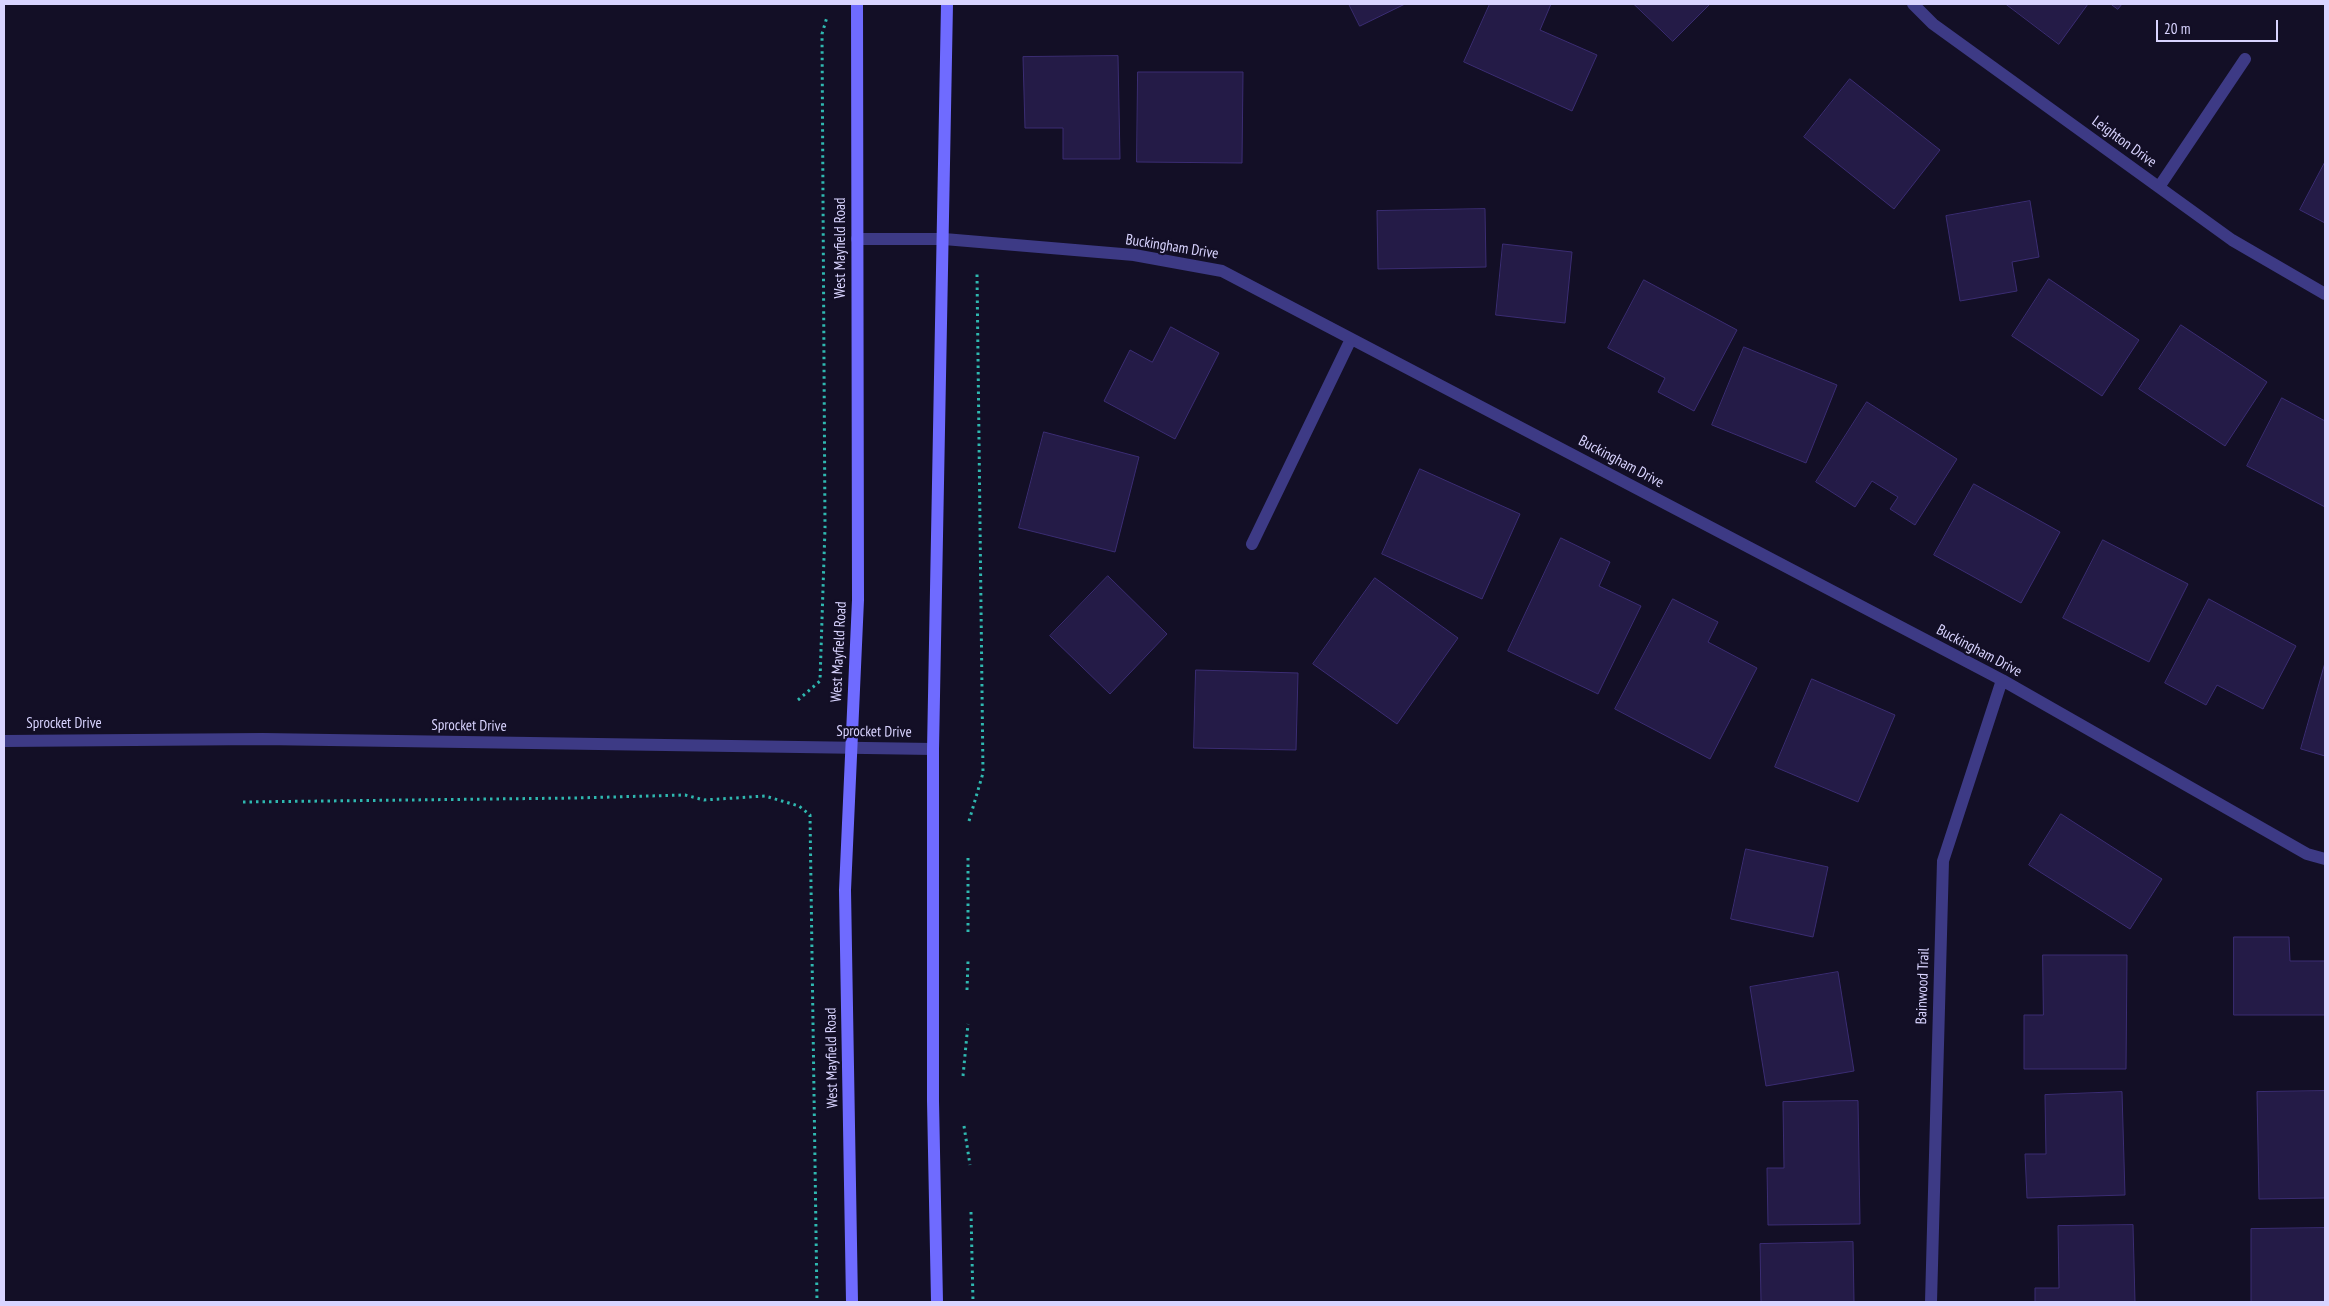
<!DOCTYPE html>
<style>
body{margin:0}
#map{position:relative;width:2329px;height:1306px;overflow:hidden;background:#130f26;font-family:"PT Sans Narrow",sans-serif}
canvas{display:block}
.frame{position:absolute;inset:0;border:5px solid #d9d4ff;pointer-events:none}
.scale{position:absolute;left:2156px;top:20px;width:122px;height:22px;box-sizing:border-box;border:2px solid #d9d4ff;border-top:0;padding-left:6px;font-size:15px;line-height:18px;white-space:nowrap;color:#d9d4ff;-webkit-text-stroke:4px #130f26;paint-order:stroke}
</style>
<div id="map">
<canvas width="2329" height="1306"></canvas>
<div class="frame"></div>
<div class="scale">20 m</div>
</div>
<script>
const ctx = document.querySelector('canvas').getContext('2d');
ctx.lineJoin = 'round';
function fillPath(path, color) {
  ctx.fillStyle = color;
  ctx.fill(path, 'evenodd');
}
function stroke(path, color, width, dash) {
  ctx.strokeStyle = color;
  ctx.lineWidth = width;
  ctx.lineCap = dash ? 'butt' : 'round';
  ctx.setLineDash(dash || []);
  ctx.stroke(path);
}
function label(font, color, halo, rows, align = 'center') {
  ctx.font = font + ' "PT Sans Narrow",sans-serif';
  ctx.lineWidth = 4.5;
  ctx.setLineDash([]);
  ctx.textBaseline = 'middle';
  ctx.strokeStyle = halo;
  ctx.fillStyle = color;
  for (const [text, x, y, turn = 0] of rows) {
    ctx.save();
    ctx.translate(x, y);
    ctx.rotate((+turn || 0) * Math.PI / 180);
    ctx.textAlign = isNaN(turn) ? turn : align;
    if (halo) ctx.strokeText(text, 0, 0);
    ctx.fillText(text, 0, 0);
    ctx.restore();
  }
}
const building = new Path2D(`
 M1349 4H1405L1360 26Z
 M1490 4H1551L1540 30 1597 55 1572 111 1464 62Z
 M1634 4H1710L1673 41Z
 M2006 4H2088L2059 44Z
 M2111 4H2122L2118 9Z
 M1118 56 1120 159H1063V128H1025L1023 57Z
 M1138 72H1243L1242 163 1137 162Z
 M1850 79 1940 150 1894 209 1804 137Z
 M2325 162V223L2300 210Z
 M2030 201 2039 257 2012 262 2017 291 1960 301 1946 216Z
 M1485 209 1486 267 1378 269 1377 211Z
 M1503 244 1572 252 1565 323 1496 315Z
 M2049 279 2139 340 2102 396 2012 336Z
 M1644 280 1737 330 1694 411 1658 392 1665 378 1608 348Z
 M2181 325 2267 382 2225 446 2139 389Z
 M1171 327 1219 353 1175 439 1104 401 1130 350 1152 362Z
 M1744 347 1837 385 1806 463 1712 425Z
 M2282 398 2325 421V507L2247 466Z
 M1867 402 1957 459 1915 525 1890 509 1898 497 1872 481 1855 507 1816 482Z
 M1044 432 1139 457 1115 552 1019 528Z
 M1420 469 1520 514 1482 599 1382 554Z
 M1974 484 2060 532 2021 603 1934 555Z
 M1561 538 1610 562 1599 586 1641 606 1598 694 1508 651Z
 M2103 540 2188 584 2149 662 2063 618Z
 M1108 576 1167 634 1110 694 1050 636Z
 M1375 578 1458 638 1397 724 1313 664Z
 M1673 599 1718 622 1708 642 1757 668 1710 759 1615 709Z
 M2209 599 2296 646 2263 709 2217 685 2206 705 2165 683Z
 M2325 663V756L2301 749Z
 M1196 670 1298 673 1296 750 1194 748Z
 M1812 679 1895 715 1858 802 1775 767Z
 M2061 814 2162 879 2130 929 2029 865Z
 M1746 849 1828 867 1813 937 1731 919Z
 M2234 937H2289L2290 961H2325V1015H2234Z
 M2043 955H2127L2126 1069H2024V1015H2043Z
 M1838 972 1854 1071 1766 1086 1750 987Z
 M2325 1091V1198L2259 1199 2257 1092Z
 M2122 1092 2125 1195 2027 1198 2025 1154H2046L2045 1095Z
 M1858 1101 1860 1224 1768 1225 1767 1168H1784L1783 1102Z
 M2133 1225 2135 1302H2035V1288H2059L2058 1226Z
 M2325 1228V1302H2251V1229Z
 M1853 1242 1854 1302H1761L1760 1244Z`);
fillPath(building, '#241b47');
stroke(building, '#3b2d73', 1);
stroke(new Path2D(`
 M798 700 820 681 825 528 822 34 827 17
 M243 802 575 798 685 795 704 800 765 796 799 806 810 815 817 1302
 M969 821 983 773 977 274
 M968 932V857
 M967 990 968 961
 M963 1076 968 1024
 M964 1126 970 1165
 M971 1212 973 1302`), '#2fb8b0', 3, [2.5, 4]);
stroke(new Path2D(`
 M1913 4 1933 24 2232 240 2325 294
 M2159 187 2245 59
 M857 239H944L1134 255 1222 271 2002 680 2307 854 2325 859
 M1252 544 1351 339
 M4 741 263 739 933 749
 M1931 1302 1943 861 2002 680`), '#3d3a85', 12);
stroke(new Path2D(`
 M852 1302 845 890 858 600 857 4
 M937 1302 933 1101V749L947 4`), '#6f6bff', 12);
label('15px', '#d9d4ff', '#130f26', [
 ["Leighton Drive",2124,142,36],
 ["Buckingham Drive",1172,247,9],
 ["West Mayfield Road",841,248,-90],
 ["Buckingham Drive",1621,462,28],
 ["Buckingham Drive",1979,651,28],
 ["West Mayfield Road",839,652,-87],
 ["Sprocket Drive",64,724],
 ["Sprocket Drive",469,726,1],
 ["Sprocket Drive",874,732,1],
 ["Bainwood Trail",1923,986,-88],
 ["West Mayfield Road",832,1058,-91]
]);
</script>
